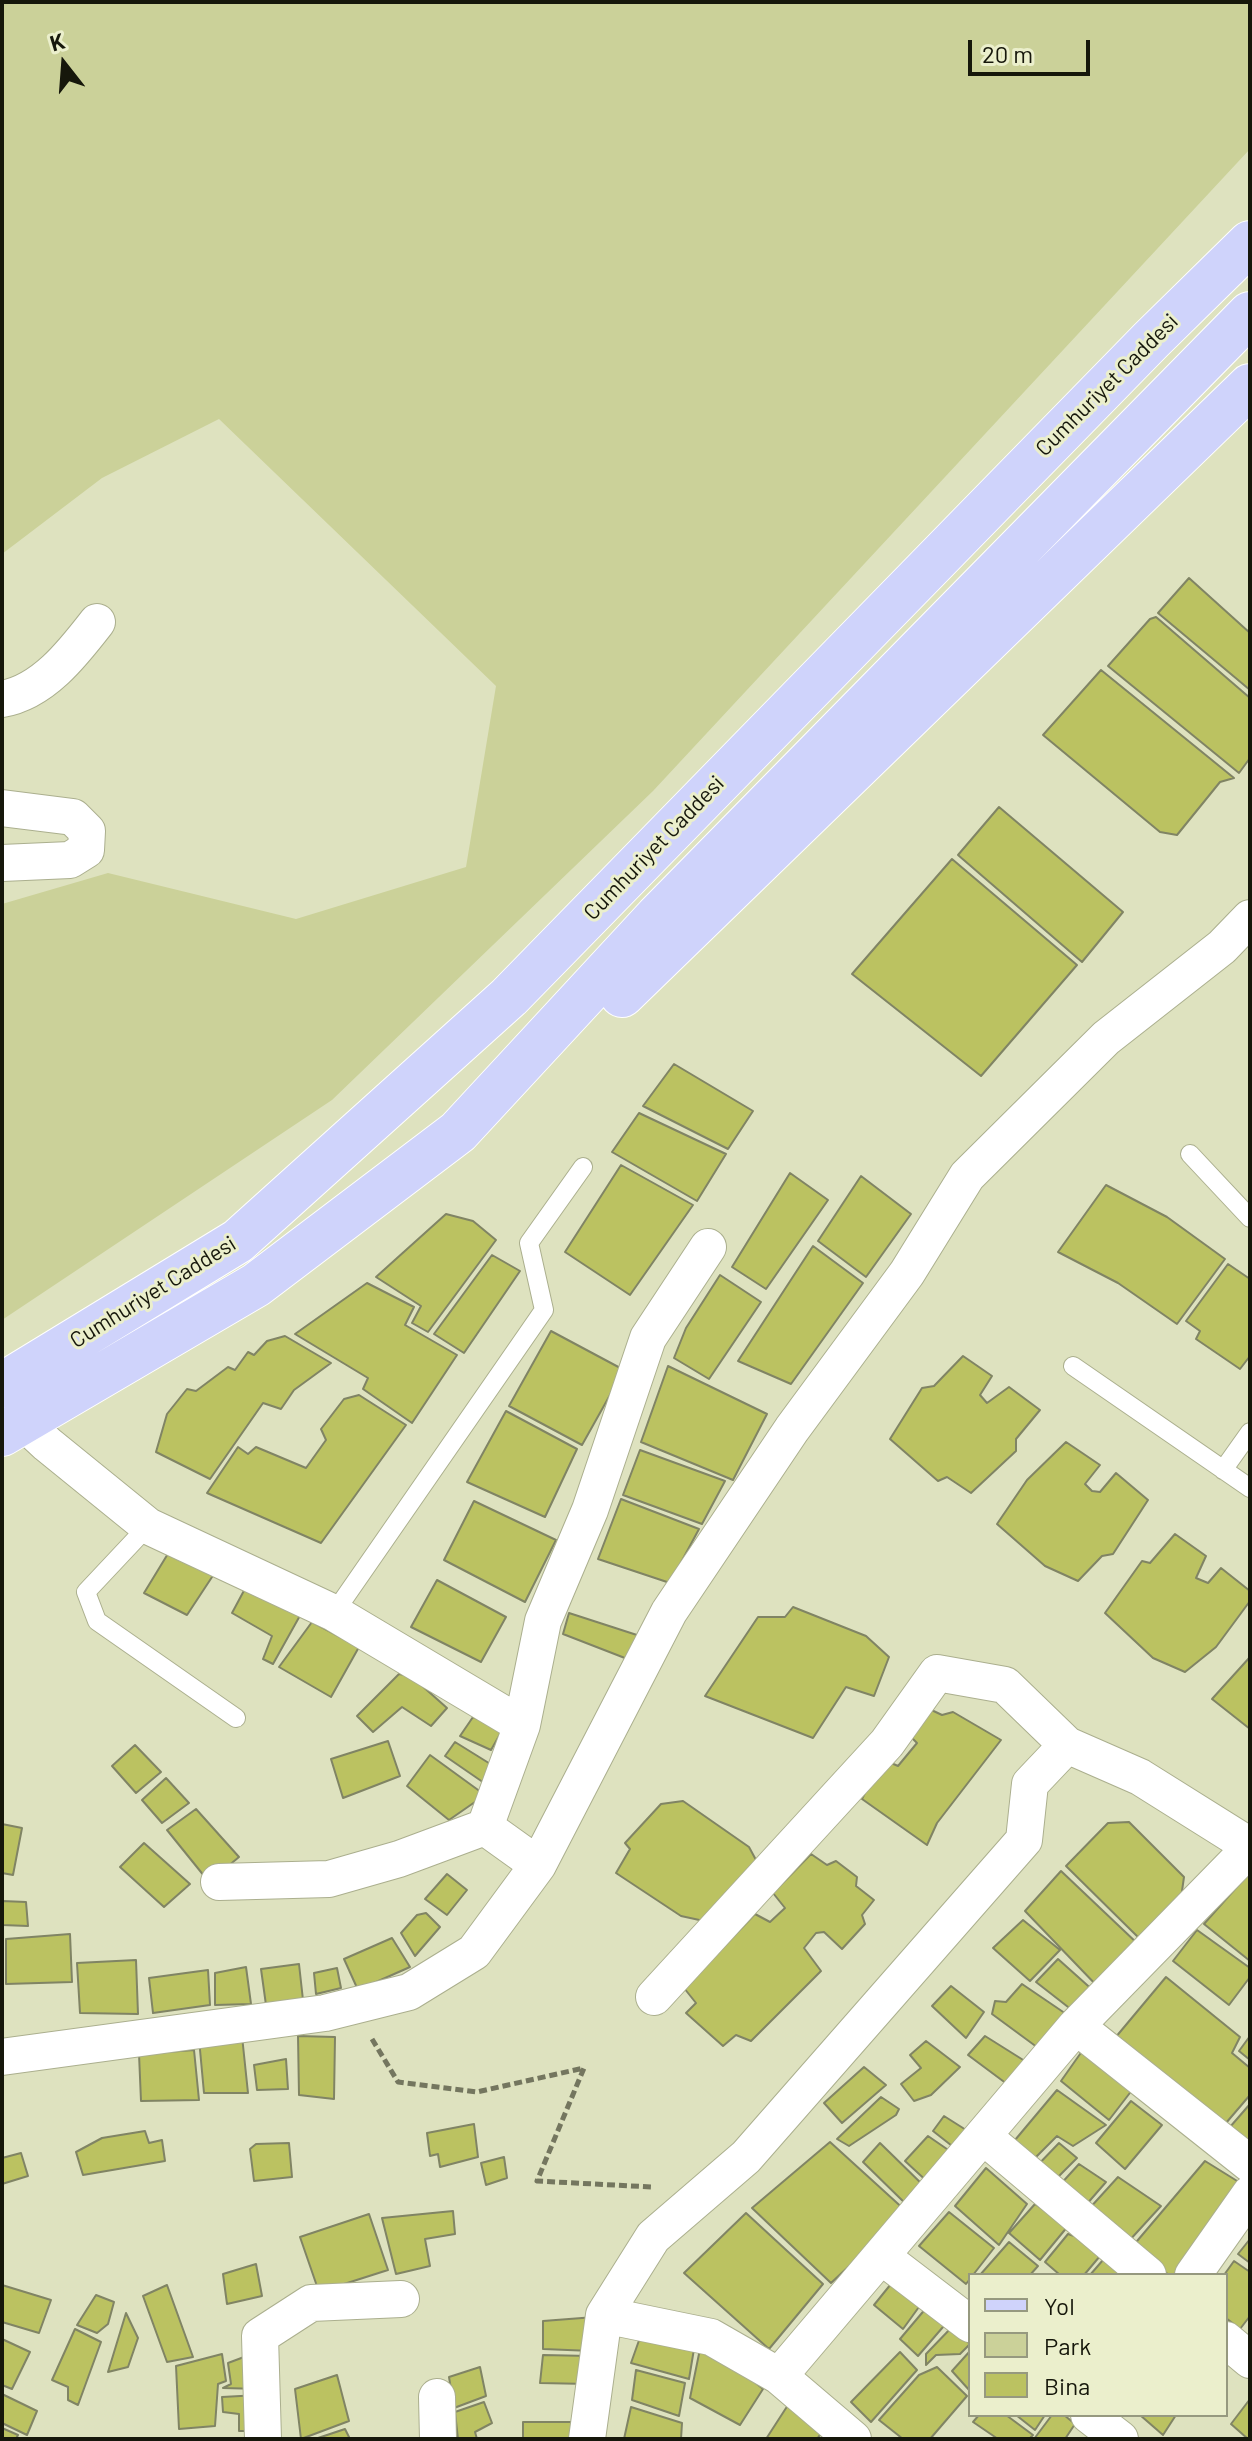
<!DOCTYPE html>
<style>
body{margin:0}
#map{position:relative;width:1252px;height:2441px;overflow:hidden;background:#dee2bf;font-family:Barlow,sans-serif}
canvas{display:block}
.frame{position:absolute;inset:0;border:4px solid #16170b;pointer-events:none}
.legend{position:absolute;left:968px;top:2273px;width:260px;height:144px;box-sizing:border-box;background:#ebefcc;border:2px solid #96997f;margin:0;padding:10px 14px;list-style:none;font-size:24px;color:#16170b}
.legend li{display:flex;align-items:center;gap:16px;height:40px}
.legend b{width:40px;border:2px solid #96997f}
.north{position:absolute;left:24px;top:24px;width:80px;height:80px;-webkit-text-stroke:6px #ebefcc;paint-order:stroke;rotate:343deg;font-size:22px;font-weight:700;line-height:32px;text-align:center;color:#16170b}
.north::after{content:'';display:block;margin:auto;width:28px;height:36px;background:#16170b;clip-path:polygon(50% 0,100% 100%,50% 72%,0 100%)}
.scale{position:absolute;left:968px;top:40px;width:122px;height:36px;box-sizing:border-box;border:4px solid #16170b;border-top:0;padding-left:10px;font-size:24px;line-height:28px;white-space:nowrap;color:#16170b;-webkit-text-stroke:6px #ebefcc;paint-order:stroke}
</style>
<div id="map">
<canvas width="1252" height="2441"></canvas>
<div class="frame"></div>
<ul class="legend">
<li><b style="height:10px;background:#cfd3fb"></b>Yol</li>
<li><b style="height:22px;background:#cbd199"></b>Park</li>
<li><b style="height:22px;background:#bbc261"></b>Bina</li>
</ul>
<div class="north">K</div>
<div class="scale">20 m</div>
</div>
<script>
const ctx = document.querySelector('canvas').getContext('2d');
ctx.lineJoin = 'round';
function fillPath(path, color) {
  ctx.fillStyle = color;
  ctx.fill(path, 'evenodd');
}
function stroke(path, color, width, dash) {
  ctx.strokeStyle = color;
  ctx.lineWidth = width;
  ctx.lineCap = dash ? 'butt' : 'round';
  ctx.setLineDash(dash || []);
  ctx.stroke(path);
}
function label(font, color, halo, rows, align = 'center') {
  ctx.font = font + ' Barlow,sans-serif';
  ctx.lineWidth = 6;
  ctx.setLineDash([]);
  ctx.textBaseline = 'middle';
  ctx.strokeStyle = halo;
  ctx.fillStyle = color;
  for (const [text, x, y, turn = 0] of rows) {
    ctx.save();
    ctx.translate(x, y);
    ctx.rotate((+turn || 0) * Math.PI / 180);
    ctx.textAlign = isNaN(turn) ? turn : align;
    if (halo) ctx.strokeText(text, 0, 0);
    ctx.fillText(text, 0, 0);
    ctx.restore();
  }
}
fillPath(new Path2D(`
 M2 2H1250V149L653 791 332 1100 2 1320V904L108 873 296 919 466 867 496 686 219 419 102 478 2 554Z`), '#cbd199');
const building = new Path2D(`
 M1189 578 1250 633V690L1158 613Z
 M1156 617 1250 698V758L1239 773 1108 666 1150 619Z
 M1101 670 1234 778 1220 782 1177 835 1160 832 1043 735Z
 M999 807 1123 912 1082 962 958 855Z
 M952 859 1077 965 981 1076 852 974Z
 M674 1064 753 1111 728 1149 643 1106Z
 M639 1113 726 1154 697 1201 612 1152Z
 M621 1165 693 1205 630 1295 565 1252Z
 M790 1173 828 1200 766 1289 732 1267Z
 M861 1176 911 1214 866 1277 818 1241Z
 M1106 1185 1167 1217 1225 1259 1177 1324 1118 1283 1058 1252Z
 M446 1214 473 1221 496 1240 428 1332 412 1323 421 1306 376 1277Z
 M813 1246 863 1283 791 1384 738 1361Z
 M492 1255 520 1271 464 1353 434 1334Z
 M1228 1264 1250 1279V1356L1240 1369 1196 1339 1200 1331 1186 1321Z
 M720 1275 761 1302 709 1379 674 1358 686 1328Z
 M367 1283 414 1307 405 1325 457 1355 412 1423 363 1389 368 1378 295 1334Z
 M551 1331 624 1370 582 1445 509 1406Z
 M285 1336 331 1363 294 1390 281 1409 263 1403 210 1479 156 1452 167 1414 187 1389 196 1391 228 1367 235 1370 248 1352 254 1355 267 1341Z
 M963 1356 992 1376 980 1395 987 1403 1009 1387 1040 1410 1016 1439V1451L971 1493 947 1477 938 1481 890 1439 922 1388 934 1386Z
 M668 1366 767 1414 733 1480 641 1442Z
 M359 1395 406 1425 321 1543 207 1493 238 1447 248 1454 256 1447 306 1468 326 1440 321 1429 344 1399Z
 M506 1411 577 1449 545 1517 467 1482Z
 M1066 1442 1100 1465 1085 1484 1092 1491 1100 1492 1116 1473 1148 1500 1113 1554 1102 1556 1078 1581 1045 1566 997 1524 1027 1480Z
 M640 1450 725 1481 702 1524 623 1495Z
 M621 1499 699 1529 670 1583 598 1559Z
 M474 1501 556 1540 525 1602 444 1560Z
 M1175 1534 1206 1556 1196 1578 1208 1583 1221 1568 1250 1591V1601L1216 1647 1185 1672 1153 1658 1105 1613 1142 1561 1150 1563Z
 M169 1552 214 1574 187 1615 144 1593Z
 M437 1580 506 1617 481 1662 411 1627Z
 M247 1585 302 1612 273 1664 263 1659 272 1636 232 1613Z
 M793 1607 866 1636 889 1657 874 1696 846 1687 813 1738 705 1696 758 1617H785Z
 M569 1613 640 1636 630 1660 563 1634Z
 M312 1622 359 1647 331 1697 279 1667Z
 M1250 1657V1729L1212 1699Z
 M399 1674 411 1676 447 1708 431 1726 402 1707 373 1732 357 1716Z
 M923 1706 942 1715 953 1712 1001 1740 937 1823 927 1845 862 1799 882 1759 898 1766 917 1743 904 1730Z
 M473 1717 503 1729 491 1750 460 1736Z
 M388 1741 400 1776 343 1798 331 1759Z
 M455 1742 500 1770 490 1787 445 1756Z
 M135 1745 161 1772 136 1793 112 1766Z
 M430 1755 485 1795 449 1820 407 1786Z
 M166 1778 189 1803 162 1823 142 1800Z
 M683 1801 749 1847 756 1860 704 1921 681 1916 616 1873 630 1849 625 1843 661 1804Z
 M196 1809 239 1857 209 1882 167 1830Z
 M1129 1822 1184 1877 1181 1898 1143 1942 1066 1866 1108 1823Z
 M2 1824 22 1828 13 1875 2 1873Z
 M144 1843 190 1884 164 1907 120 1867Z
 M811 1854 827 1865 836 1861 857 1877 856 1886 874 1900 862 1915 865 1924 842 1949 824 1932 816 1933 804 1948 821 1971 751 2041 736 2035 723 2046 686 2013 696 2003 684 1988 755 1914 770 1922 785 1908 773 1893Z
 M1061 1871 1139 1945 1100 1989 1025 1911Z
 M1250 1872V1961L1204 1924Z
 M447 1874 467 1890 447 1915 425 1899Z
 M2 1901 26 1902 28 1926 2 1925Z
 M426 1913 440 1927 415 1956 401 1933 417 1915Z
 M1023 1920 1060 1950 1030 1981 993 1948Z
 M1197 1930 1250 1968V1977L1229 2005 1173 1961Z
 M70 1934 72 1982 6 1984V1939Z
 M392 1938 410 1967 358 1990 344 1959Z
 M1058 1959 1096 1993 1077 2014 1036 1982Z
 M136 1960 138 2014 80 2013 77 1963Z
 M299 1964 303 2000 266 2005 261 1969Z
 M246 1967 251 2004 215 2005V1973Z
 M337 1968 341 1988 316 1994 314 1973Z
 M208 1970 210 2005 153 2013 149 1978Z
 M1166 1977 1240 2037 1232 2053 1250 2068V2095L1226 2123 1115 2038Z
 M1022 1984 1072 2018 1045 2053 992 2014 995 2001 1006 2002Z
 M951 1986 984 2012 966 2038 932 2006Z
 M242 2036 248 2093H204L199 2039Z
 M298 2036 335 2037 334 2099 299 2095Z
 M985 2036 1028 2063 1011 2087 968 2055Z
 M1250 2036V2060L1239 2051Z
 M926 2041 960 2067 931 2095 914 2101 901 2084 921 2068 910 2055Z
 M1085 2047 1136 2085 1109 2120 1061 2081Z
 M194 2050 199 2100 141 2101 139 2054Z
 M286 2059 288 2089 257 2090 254 2065Z
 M864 2067 886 2085 842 2123 824 2103Z
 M1057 2090 1106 2125 1073 2146 1057 2136 1029 2164 1010 2146Z
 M881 2097 899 2109 896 2115 849 2146 837 2139Z
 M1131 2101 1162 2125 1125 2169 1096 2143Z
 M1250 2104V2145L1230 2127Z
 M944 2116 974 2135 961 2153 933 2131Z
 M474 2124 478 2157 440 2167 438 2154 430 2156 427 2133Z
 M145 2131 149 2143 162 2140 165 2161 83 2175 76 2152 102 2138Z
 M928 2136 957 2156 931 2185 905 2161Z
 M830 2142 907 2212 831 2283 752 2208Z
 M289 2143 292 2177 254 2181 250 2149 256 2144Z
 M880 2143 927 2189 911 2209 863 2162Z
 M1059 2143 1077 2158 1050 2185 1034 2169Z
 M21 2153 28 2176 2 2184V2158Z
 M504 2157 507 2178 486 2185 481 2163Z
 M1205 2161 1250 2189 1185 2275H1169L1132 2247Z
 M1079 2164 1106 2182 1086 2205 1058 2187Z
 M986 2168 1027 2204 999 2245 955 2206Z
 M1118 2177 1161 2206 1128 2242 1088 2210Z
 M1035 2204 1068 2226 1040 2260 1009 2233Z
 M453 2211 455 2234 425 2239 430 2266 396 2274 382 2218Z
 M949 2212 994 2248 966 2284 919 2246Z
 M746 2213 823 2284 769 2349 684 2273Z
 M369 2214 388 2270 319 2292 300 2237Z
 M1068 2234 1086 2240 1100 2256 1084 2275H1060L1045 2262Z
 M1250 2239V2263L1238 2254Z
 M1009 2242 1038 2266 1030 2275H980Z
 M1103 2260 1126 2275H1090Z
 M1234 2261 1250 2272V2316L1240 2329 1226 2318 1224 2275Z
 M256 2264 262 2296 227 2304 223 2274Z
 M895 2279 924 2300 903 2329 874 2305Z
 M2 2285 51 2300 39 2333 2 2322Z
 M167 2285 193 2357 167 2362 143 2296Z
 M96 2295 114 2302 108 2324 97 2333 77 2325Z
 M927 2307 949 2320 918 2356 900 2339Z
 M126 2313 138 2338 128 2367 108 2372Z
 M595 2317 592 2351 543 2349V2321Z
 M952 2327 970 2344 960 2354 936 2355 926 2365V2354Z
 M75 2329 101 2342 78 2405 68 2400V2387L52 2380Z
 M642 2332 695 2343 689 2379 631 2363Z
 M2 2339 30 2352 12 2389 2 2385Z
 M700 2349 728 2360 763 2389 740 2425 690 2398Z
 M260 2351V2389L223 2388 231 2384 228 2363Z
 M970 2351V2391L952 2371Z
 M900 2352 917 2370 871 2422 851 2402Z
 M222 2354 226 2381 218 2384 215 2426 179 2429 176 2366Z
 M543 2355 589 2356V2384L540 2383Z
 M480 2367 486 2396 454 2408 449 2377Z
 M937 2367 967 2396 930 2439H903L879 2420 919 2375Z
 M636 2370 685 2383 679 2416 632 2400Z
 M337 2375 349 2421 301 2439 295 2389Z
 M2 2394 37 2411 27 2435 2 2423Z
 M259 2395 257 2431H239V2414L223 2412 222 2397Z
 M1250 2399V2439H1248L1231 2424Z
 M484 2402 492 2423 475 2432 477 2439H458L455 2412Z
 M788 2405 822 2432 817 2439H766Z
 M631 2407 682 2423 681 2439H624Z
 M979 2415H1006L1033 2435 1029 2439H998L973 2422Z
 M1016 2415H1045L1035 2430Z
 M1052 2415H1064L1075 2424 1065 2439H1034Z
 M1140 2415H1176L1163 2435Z
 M523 2422H584L582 2439H523Z
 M2 2428 18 2435 16 2439H2Z
 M345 2429 350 2439H315Z`);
fillPath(building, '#bbc261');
stroke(building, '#808464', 2);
const service = new Path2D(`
 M1190 1154 1250 1218
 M1073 1366 1250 1488
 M1223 1470 1250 1432
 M148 1526 86 1592 97 1621 236 1718
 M334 1613 544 1310 529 1243 583 1167`);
const minor = new Path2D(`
 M2 699C43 692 73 653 97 622
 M2 808 73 817 87 831 86 850 70 860 2 863
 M3 1403 47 1444 148 1526 334 1613 522 1725
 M485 1827 538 1865
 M219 1882 329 1879 399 1859 485 1827 522 1725 543 1621 590 1510 648 1338 708 1247
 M654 1997 887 1743 937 1673 1005 1685 1067 1745 1140 1777 1250 1846
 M1076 2026 1250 2164
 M2 2057 325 2013 409 1992 474 1952 538 1865 669 1612 792 1429 907 1273 967 1176 1106 1038 1222 947 1250 918
 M983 2136 1148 2275
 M881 2256 970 2324
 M1193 2275 1250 2194
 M604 2315 711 2337 779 2376 853 2439
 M1226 2340 1250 2360
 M779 2376 1076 2026 1250 1848
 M437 2397 438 2439
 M1089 2415 1120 2439
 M263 2439 260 2336 311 2303 401 2299
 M587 2439 604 2315 653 2237 746 2157 1024 1840 1030 1784 1067 1745`);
const primary = new Path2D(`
 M622 995 1250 386
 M2 1385 238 1241 509 997 1151 340 1250 243
 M2 1434 256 1285 458 1132 657 917 1250 314`);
stroke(service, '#abaf8e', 20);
stroke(minor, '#abaf8e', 38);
stroke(primary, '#fff', 46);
stroke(new Path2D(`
 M372 2039 398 2082 477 2092 584 2068 537 2181 652 2187`), '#74765f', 5, [8, 4]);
stroke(service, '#fff', 18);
stroke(minor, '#fff', 36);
stroke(primary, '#cfd3fb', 44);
label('22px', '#16170b', '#ebefcc', [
 ["Cumhuriyet Caddesi",1107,385,-45],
 ["Cumhuriyet Caddesi",654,848,-46],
 ["Cumhuriyet Caddesi",153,1292,-32]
]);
</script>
